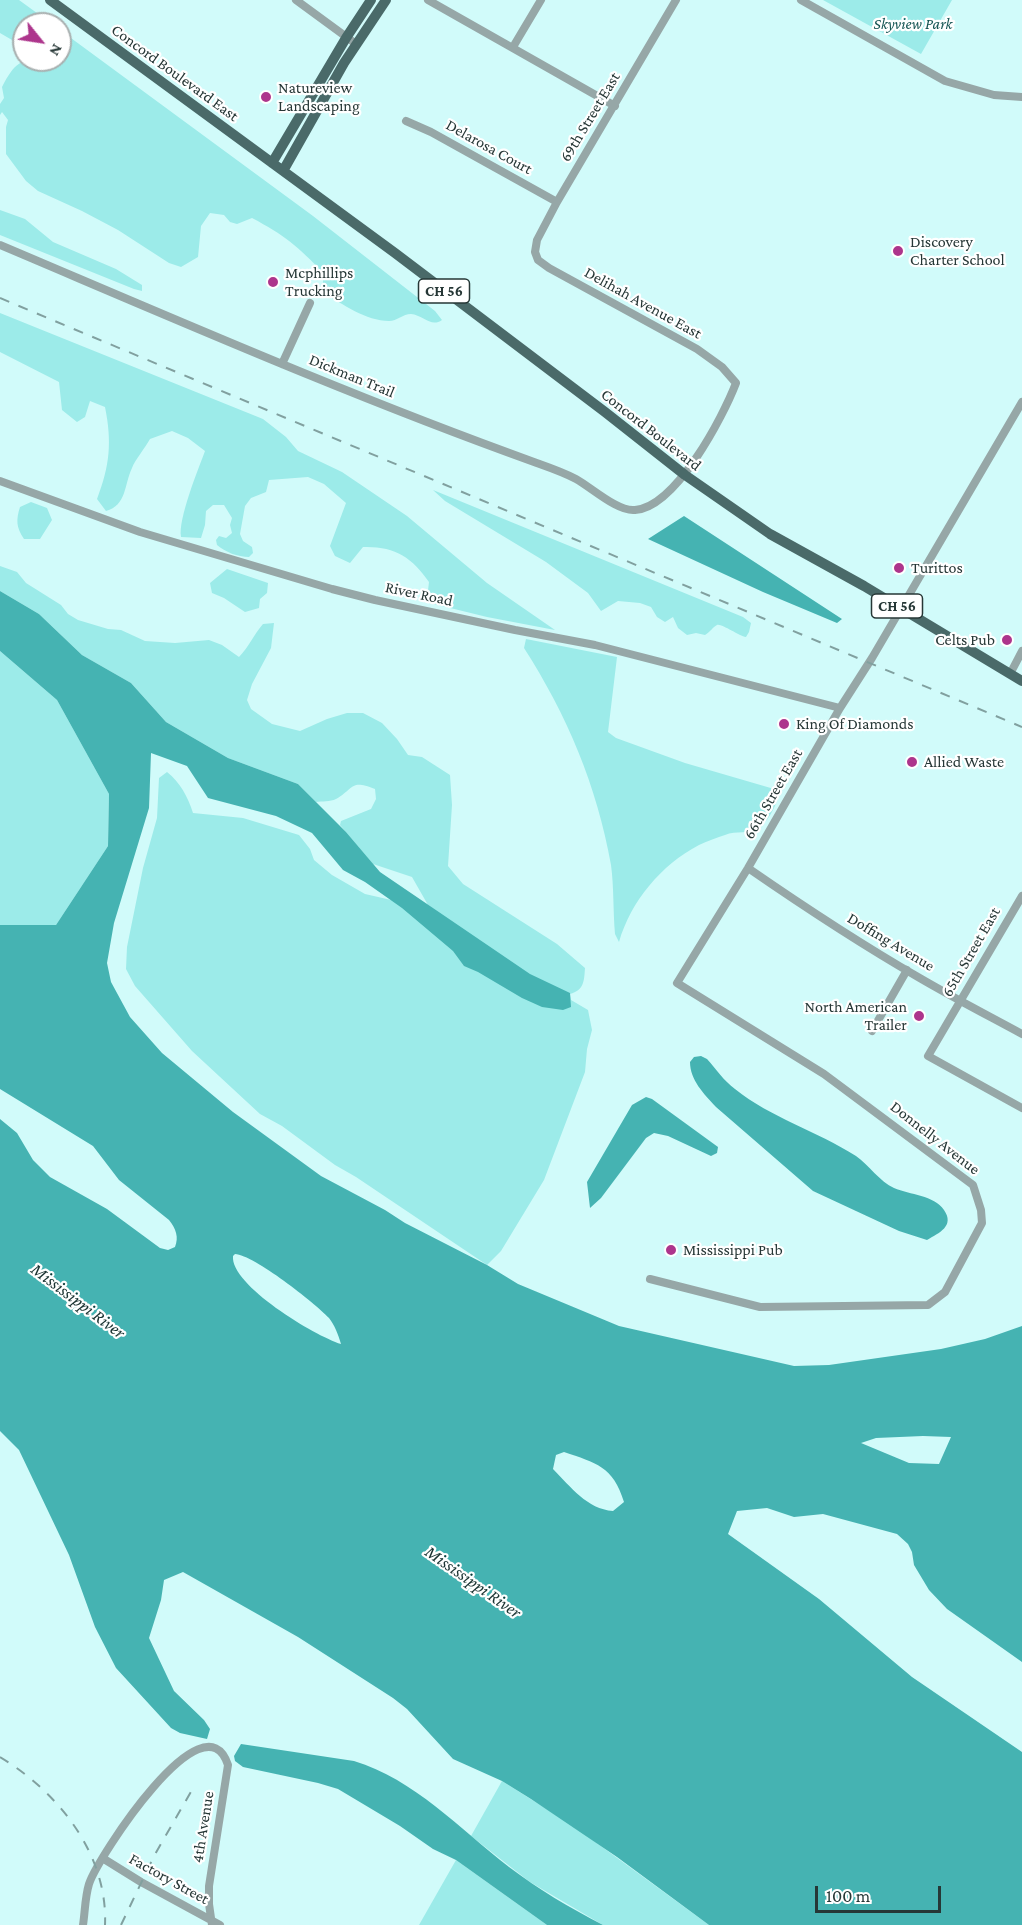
<!DOCTYPE html>
<style>
body{margin:0}
#map{position:relative;width:1022px;height:1925px;overflow:hidden;background:#d1fbfa;font-family:"Crimson Pro",serif}
canvas{display:block}
.north{position:absolute;left:12px;top:12px;width:60px;height:60px;box-sizing:border-box;background:#fff;border:2px solid #a8afaf;border-radius:50%;rotate:120deg;font-size:16px;font-weight:700;line-height:24px;text-align:center;color:#263736}
.north::after{content:'';display:block;margin:auto;width:21px;height:27px;background:#ad358c;clip-path:polygon(50% 0,100% 100%,50% 72%,0 100%)}
.scale{position:absolute;left:815px;top:1886px;width:126px;height:27px;box-sizing:border-box;border:3px solid #263736;border-top:0;padding-left:8px;font-size:18px;line-height:21px;white-space:nowrap;color:#263736;-webkit-text-stroke:4px #fff;paint-order:stroke}
</style>
<div id="map">
<canvas width="1022" height="1925"></canvas>
<div class="north">N</div>
<div class="scale">100 m</div>
</div>
<script>
const ctx = document.querySelector('canvas').getContext('2d');
ctx.lineJoin = 'round';
function fillPath(path, color) {
  ctx.fillStyle = color;
  ctx.fill(path, 'evenodd');
}
function stroke(path, color, width, dash) {
  ctx.strokeStyle = color;
  ctx.lineWidth = width;
  ctx.lineCap = dash ? 'butt' : 'round';
  ctx.setLineDash(dash || []);
  ctx.stroke(path);
}
function label(font, color, halo, rows, align = 'center') {
  ctx.font = font + ' "Crimson Pro",serif';
  ctx.lineWidth = 4.5;
  ctx.setLineDash([]);
  ctx.textBaseline = 'middle';
  ctx.strokeStyle = halo;
  ctx.fillStyle = color;
  for (const [text, x, y, turn = 0] of rows) {
    ctx.save();
    ctx.translate(x, y);
    ctx.rotate((+turn || 0) * Math.PI / 180);
    ctx.textAlign = isNaN(turn) ? turn : align;
    if (halo) ctx.strokeText(text, 0, 0);
    ctx.fillText(text, 0, 0);
    ctx.restore();
  }
}
fillPath(new Path2D(`
 M0 0H19L52 24H24V47L0 33Z
 M823 0H952L921 54Z
 M60 30 313 216 435 311 442 320C431 328 423 315 411 314 403 314 397 321 389 321 366 321 343 304 323 293V273C298 246 284 235 252 218L237 224 230 222 224 215 210 213 201 226 198 257 181 267 169 263 118 230 82 211 38 191 26 181 6 154V127L8 120 2 112 0 115V104L4 98 2 87C19 54 26 60 60 60Z
 M0 210 25 219 53 242 116 269 142 285V291L134 289 0 235Z
 M0 313 263 419 286 437 298 451 342 472 407 516 487 583 555 630 487 617 434 604 427 599 429 582C412 557 394 546 363 547L350 563 335 556 330 546 346 503 324 484 308 477 269 480 266 492 251 498 245 506 240 534 243 541 252 547 253 553 249 557C238 557 225 552 217 545L216 540 219 536 226 538 232 533 230 525 232 518 224 505H213L206 511 205 525 201 538 181 537C178 519 198 470 205 451L188 438 172 431 150 439C145 448 135 460 132 468 124 485 127 505 106 511L97 499C110 465 112 442 105 407L90 401 85 417 77 422 62 410 59 382 0 352Z
 M433 490 743 617 751 623 749 632 746 637C739 636 721 623 717 625 714 626 709 633 705 635L696 633 687 635 678 628 673 617 665 622 657 617 651 607 640 603 618 601 601 611 588 593 546 562 445 501Z
 M31 502 47 508 52 520 40 539H24C16 527 16 520 20 507Z
 M0 566 17 572 26 583 61 605 68 614 78 620 108 629 121 630 145 641 175 643 209 640 222 645 239 657C249 647 254 634 263 624L274 623 271 648 252 684 247 700 251 709 272 724 300 731 327 719 347 713H363L382 723 397 739 408 755 422 757 450 775 452 805 448 866 463 884 557 944 585 968C584 982 584 990 570 994L571 1000 588 1010 592 1030 587 1049 585 1072 544 1180 501 1251 487 1265 356 1177 335 1165 282 1126 260 1114 192 1051 135 986 126 969 127 947 143 868 157 818 159 778 167 772C180 782 188 797 193 813L243 818 299 835 310 849 314 860 332 875 365 894 435 910 428 905 412 877 373 864 340 825 341 821 371 809 376 799 375 789C350 779 355 788 336 799 330 802 322 801 316 802L298 784 228 758 166 722 131 683 82 655 39 614 0 591Z
 M227 569 268 583 267 593 260 599 259 608 245 612 224 598 212 593 210 583Z
 M526 639 617 657 608 732 616 738 685 763 781 791C776 804 771 818 760 827 749 835 736 830 725 835 716 838 707 841 699 845 661 865 631 901 619 942L615 934C613 911 614 887 611 865 597 786 567 715 524 648Z
 M0 651 57 700 109 794 108 846 56 925H0Z
 M502 1781 572 1825 709 1925H603L530 1882 471 1836Z
 M456 1860 547 1925H419Z`), '#9cebe9');
fillPath(new Path2D(`
 M684 516 842 619 837 623 763 592 648 539Z
 M0 591 39 614 82 655 131 683 166 722 228 758 298 784 346 832 380 872 530 974 570 993 571 1007 563 1010 542 1007 522 998 478 972 464 966 453 951 402 908 365 882 343 870 312 833 276 816 208 798 187 766 151 753 149 808 114 923 107 963 111 982 130 1017 162 1053 233 1112 321 1176 385 1210 405 1223 487 1265 518 1284 619 1326 794 1366 829 1365 941 1349 985 1339 1022 1326V1662L947 1609 929 1590 914 1565 912 1552 908 1544 897 1534 823 1514 794 1517 767 1508 737 1511 728 1534 819 1599 912 1677 1022 1752V1925H709L617 1857 531 1799 502 1781 453 1759 407 1709 393 1698 298 1637 183 1572 164 1580 161 1600 149 1638 174 1691 204 1720 210 1729 207 1739 180 1733 171 1728 116 1668 95 1627 69 1555 19 1450 0 1431V1119L17 1133 33 1160 50 1177 107 1209 160 1248 168 1250 175 1247C179 1237 176 1229 169 1220L119 1180 93 1146 0 1089V925H56L108 846 109 794 57 700 0 651ZM235 1254C254 1255 315 1303 329 1318 335 1326 338 1334 341 1344 315 1336 230 1285 233 1256ZM923 1436 951 1437 939 1464 909 1463 861 1443 876 1438ZM564 1452C596 1463 613 1466 624 1502L613 1511C587 1509 571 1487 553 1469L556 1455Z
 M701 1056 707 1059C716 1069 724 1081 735 1089 771 1118 817 1131 856 1156 869 1165 880 1182 894 1188 910 1195 934 1195 944 1210 955 1226 939 1233 927 1240L899 1231 813 1191 716 1107C704 1094 690 1080 690 1062L694 1057Z
 M646 1097 652 1099 718 1147 717 1153 711 1156 668 1136 654 1133 646 1138 601 1198 590 1208 587 1182 632 1105Z
 M241 1744 354 1761C414 1779 460 1829 509 1867 538 1889 570 1908 603 1925H547L456 1860 433 1849 400 1826 338 1789 318 1783 243 1767 235 1761 234 1756Z`), '#45b3b2');
stroke(new Path2D(`
 M296 0 356 44
 M428 0 615 106
 M801 0 945 81 994 95 1022 97
 M513 47 541 0
 M406 121 431 132 557 202
 M0 245C177 320 353 397 534 462 548 467 563 472 576 479 592 488 618 512 635 510 676 507 723 417 736 383L722 367 697 349 549 268 538 260 535 252 537 240 557 202 676 0
 M282 364 310 303
 M0 481 140 532 332 589 375 600 515 630 595 645 840 708
 M1010 674 1022 651
 M748 868C803 906 859 943 918 977 952 997 987 1015 1022 1034
 M1022 896 928 1056 1022 1108
 M872 1031 907 970
 M650 1279 760 1307 928 1305 945 1292 982 1223 981 1210 973 1185 824 1074 677 983 748 868 840 708 872 658 1022 402
 M104 1859 141 1882 220 1925
 M83 1925C85 1912 85 1897 89 1884 98 1857 205 1693 228 1765L209 1886V1904L212 1925`), '#96a7a7', 8);
stroke(new Path2D(`
 M50 0 395 253 605 412 685 475 770 534 864 586 1022 681
 M272 163 346 38 371 0
 M283 171 344 63 386 0`), '#4a6a69', 10);
stroke(new Path2D(`
 M0 298 1022 727
 M0 1757C58 1792 108 1854 105 1925
 M121 1925 154 1856 192 1790`), '#81a09f', 2, [10, 10]);
for (const [x, y, r, color] of [
 [266,97,6,"#ad358c"],
 [898,251,6,"#ad358c"],
 [273,282,6,"#ad358c"],
 [899,568,6,"#ad358c"],
 [1007,640,6,"#ad358c"],
 [784,724,6,"#ad358c"],
 [912,762,6,"#ad358c"],
 [919,1016,6,"#ad358c"],
 [671,1250,6,"#ad358c"]
]) {
  const dot = new Path2D();
  dot.arc(x, y, r, 0, 2 * Math.PI);
  ctx.fillStyle = color;
  ctx.fill(dot);
  stroke(dot, '#fff', 2);
}
for (const [x, y, w] of [
 [444,291,51],
 [897,606,51]
]) {
  const box = new Path2D();
  box.roundRect(x - w / 2, y - 12, w, 24, 4.5);
  ctx.fillStyle = '#fff';
  ctx.fill(box);
  stroke(box, '#263736', 1.5);
}
label('bold 15px', '#263736', null, [
 ["CH 56",444,291],
 ["CH 56",897,606]
]);
label('italic 16px', '#165554', '#fff', [
 ["Skyview Park",913,24]
]);
label('16px', '#263736', '#fff', [
 ["Concord Boulevard East",175,73,36],
 ["69th Street East",590,117,-59],
 ["Delarosa Court",489,147,29],
 ["Delihah Avenue East",643,303,29],
 ["Dickman Trail",352,376,22],
 ["Concord Boulevard",651,430,38],
 ["River Road",419,594,12],
 ["66th Street East",773,794,-60],
 ["Doffing Avenue",891,942,31],
 ["65th Street East",971,952,-60],
 ["Donnelly Avenue",935,1138,38],
 ["4th Avenue",203,1827,-81],
 ["Factory Street",169,1879,29]
]);
label('16px', '#263736', '#fff', [
 ["Natureview",278,88],
 ["Landscaping",278,106],
 ["Discovery",910,242],
 ["Charter School",910,260],
 ["Mcphillips",285,273],
 ["Trucking",285,291],
 ["Turittos",911,568],
 ["Celts Pub",995,640,"right"],
 ["King Of Diamonds",796,724],
 ["Allied Waste",924,762],
 ["North American",907,1007,"right"],
 ["Trailer",907,1025,"right"],
 ["Mississippi Pub",683,1250]
], 'left');
label('italic 18px', '#1a3332', '#fff', [
 ["Mississippi River",78,1301,37],
 ["Mississippi River",473,1582,35]
]);
</script>
